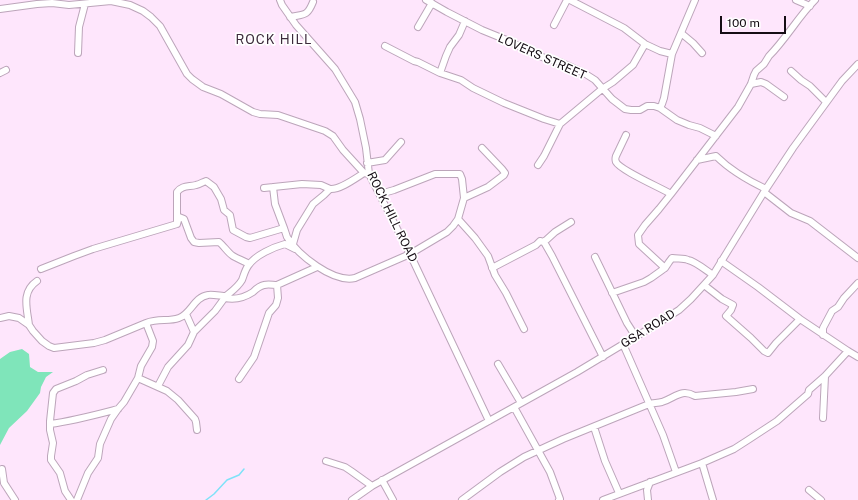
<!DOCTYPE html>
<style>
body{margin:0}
#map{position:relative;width:858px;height:500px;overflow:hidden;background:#fee6fc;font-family:"Public Sans",sans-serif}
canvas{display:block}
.scale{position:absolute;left:720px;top:16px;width:66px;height:18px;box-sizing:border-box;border:2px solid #150d14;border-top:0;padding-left:5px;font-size:12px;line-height:14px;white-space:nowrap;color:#150d14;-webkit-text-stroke:3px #fff;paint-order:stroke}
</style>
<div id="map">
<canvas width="858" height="500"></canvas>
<div class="scale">100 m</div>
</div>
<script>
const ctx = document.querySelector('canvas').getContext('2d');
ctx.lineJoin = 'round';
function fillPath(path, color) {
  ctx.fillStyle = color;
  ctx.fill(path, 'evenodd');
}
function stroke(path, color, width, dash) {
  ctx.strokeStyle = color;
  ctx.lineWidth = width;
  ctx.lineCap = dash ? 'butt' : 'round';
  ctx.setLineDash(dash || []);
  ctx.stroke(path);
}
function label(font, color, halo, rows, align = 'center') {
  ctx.font = font + ' "Public Sans",sans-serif';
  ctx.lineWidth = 3.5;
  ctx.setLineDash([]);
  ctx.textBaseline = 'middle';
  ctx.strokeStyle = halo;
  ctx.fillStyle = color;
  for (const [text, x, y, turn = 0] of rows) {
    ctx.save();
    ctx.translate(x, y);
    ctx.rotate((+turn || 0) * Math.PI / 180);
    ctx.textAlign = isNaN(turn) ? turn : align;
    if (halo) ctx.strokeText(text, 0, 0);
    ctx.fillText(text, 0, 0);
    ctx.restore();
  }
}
fillPath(new Path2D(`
 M22 349 29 354 30 367 38 372H53L46 377 41 387 40 393 27 411 9 428 0 445V359L10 352Z`), '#7fe5ba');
stroke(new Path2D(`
 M206 500 214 494 227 480 239 475 244 469`), '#7fe2f8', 1.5);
const minor = new Path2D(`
 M280 0 282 5 296 25 335 69 355 102 360 119 366 148 369 174 410 254 489 421
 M426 0 447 12 482 30 509 41 526 50 547 59 560 62 584 73 595 80 612 99 625 109 631 110H640L647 106H654L660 108 677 120 689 125 700 128 716 136
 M570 0 624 28 645 44 660 51 672 54
 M796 0 810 6
 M0 9 37 4 52 3 69 5 111 1 130 5 143 11 151 17 160 26 187 74 192 79 203 87 221 94 253 112 260 114 278 115 325 131 333 136 343 150 364 173 369 174
 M290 17C304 14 307 17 313 2
 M554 25 567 0
 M418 27 432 3
 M681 33 693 43 702 53
 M385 46 414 61 418 62 440 73 461 80 473 88 504 103 544 119 560 124
 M78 53 79 27 85 4
 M791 71 801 80 810 86 826 102
 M0 73 6 70
 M440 73 446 56 450 47 459 35 465 21
 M751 84 761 82 766 84 784 97
 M660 108 662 104 664 98 672 54 695 0
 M626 135 616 156C615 159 615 159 616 162 620 170 661 188 671 194L738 107 751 84 754 75 756 71 764 64 769 56C786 39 798 17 815 0
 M697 160 716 156C730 170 747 180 766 189
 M367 163 385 160 401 142
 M538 165 544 156 560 124 602 89 613 82 633 65 645 44
 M273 187 275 204 284 228
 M264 188 302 184 321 185 330 189
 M764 192 791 213 810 221 858 258
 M380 194 394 190 435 174H460L462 179 464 198
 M458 219 475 238 488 256 495 275 506 293 524 329
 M177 224V192C182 185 189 187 196 185 200 184 203 182 206 181L214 187 221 199 224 210 230 215 233 230 246 237 250 238 284 228C285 231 286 234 287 237 298 255 333 283 355 278L410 254 447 232 453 226 458 219 464 198 488 187 504 175 505 173 502 169 482 148
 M544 242 555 232 571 222
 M293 244 297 230 313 204 324 195 330 189C340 190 356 178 364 173
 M595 257 627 323 636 337
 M721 261 758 287 800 319 848 351 858 357
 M492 268 536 245 540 241 544 242 552 256 603 357
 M665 268 639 244 638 235 645 225 659 209 671 194
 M41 269 74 256 93 249 177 224 179 217 184 219 191 238 194 242 199 243 219 242C224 246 228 253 233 256 238 259 244 261 249 264
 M704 285 722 299 733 305 731 310 726 316 751 338 764 351 768 353 776 343 800 319
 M612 293 644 282 651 278 665 268 669 262 672 258C677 259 684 258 688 260 695 261 707 271 713 275
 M225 298C235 300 244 298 253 292 256 289 259 286 264 285 268 284 273 285 277 285
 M0 318 9 316 19 318 29 325 33 331 42 341 49 346 54 348 94 343 105 340 146 323
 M29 325C27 308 21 292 37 281
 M194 332 215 311 226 296
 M823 335V328L832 311 838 307 844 298 858 283
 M623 344 663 435 676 472
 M498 364 521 403
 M138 378 167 391 178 400 195 419 196 422 197 430
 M239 379 254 357 269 313 276 305 278 298 277 285 317 267
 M158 386 168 367 188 345 194 332 186 314
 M514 407 550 472 560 499 559 500
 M823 418 825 376
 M50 424C73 421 95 415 118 409
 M594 427 605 461 619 493
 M326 461 345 467 351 471 372 486
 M702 463 713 500
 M2 469 4 483 15 500
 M382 480 393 500
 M809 490 821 500
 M71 500 65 491 60 473 51 460V456L53 443 50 430V421L53 393 56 389 76 381 87 375 103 370
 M77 500 88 473 98 458 100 444 111 419 118 409 124 402 138 378 141 366 152 347 153 341 146 323C159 318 168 322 179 318 191 314 194 297 208 295 211 294 222 296 226 296 232 291 238 287 242 280 244 275 245 270 248 266 255 255 274 247 285 244L295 249
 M352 500 372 486 577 372 660 322 679 310 691 299 713 275 764 192 793 148 842 81 858 64
 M462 500 500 472 524 457 563 439 649 404C653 403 658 403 662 402 675 398 681 388 695 396L736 392 753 389
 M603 500 702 463 734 449 748 440 777 421 808 394 809 390 825 376 848 351
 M648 500 647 490 650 482`);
stroke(minor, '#bca5ba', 8);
stroke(minor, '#fff', 6);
label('12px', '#150d14', '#fff', [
 ["LOVERS STREET",542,57,24],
 ["ROCK HILL ROAD",392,217,64],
 ["GSA ROAD",648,329,-32]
]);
ctx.letterSpacing = '1px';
label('13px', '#3d2b3c', '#fff', [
 ["ROCK HILL",274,40]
]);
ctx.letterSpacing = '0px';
</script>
